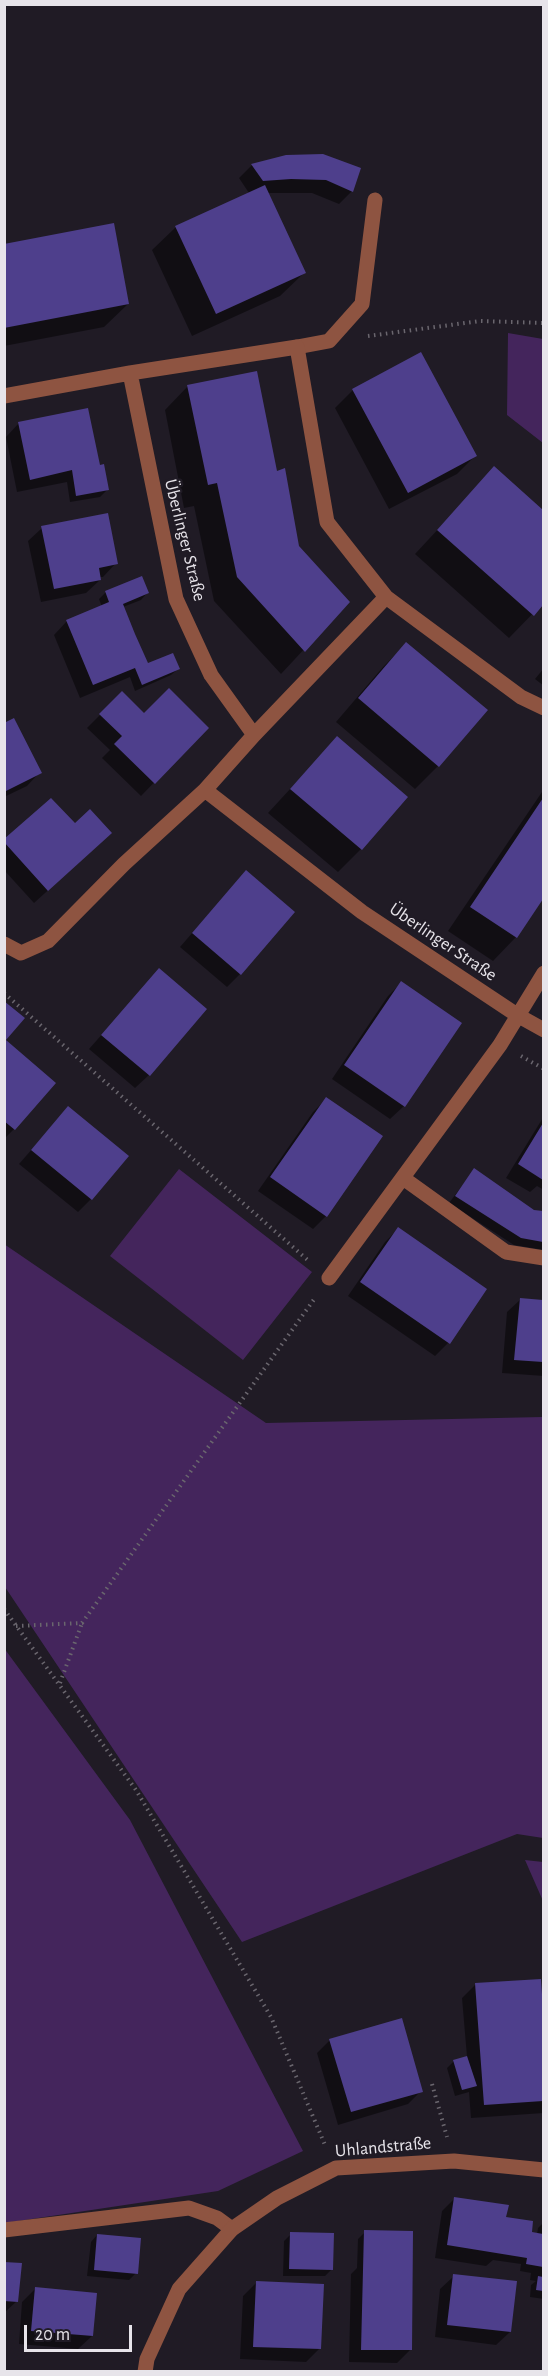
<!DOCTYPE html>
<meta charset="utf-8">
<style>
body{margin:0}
#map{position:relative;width:548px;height:2376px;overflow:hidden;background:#201b25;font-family:"Alegreya Sans",sans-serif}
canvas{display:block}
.frame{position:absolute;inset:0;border:6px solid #e7e4ea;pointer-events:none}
.scale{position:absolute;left:24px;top:2325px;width:108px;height:27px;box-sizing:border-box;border:3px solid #e7e4ea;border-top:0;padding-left:8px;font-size:18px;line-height:21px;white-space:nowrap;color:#e7e4ea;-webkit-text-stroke:4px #201b25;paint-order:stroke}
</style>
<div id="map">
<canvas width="548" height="2376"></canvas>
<div class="frame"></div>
<div class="scale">20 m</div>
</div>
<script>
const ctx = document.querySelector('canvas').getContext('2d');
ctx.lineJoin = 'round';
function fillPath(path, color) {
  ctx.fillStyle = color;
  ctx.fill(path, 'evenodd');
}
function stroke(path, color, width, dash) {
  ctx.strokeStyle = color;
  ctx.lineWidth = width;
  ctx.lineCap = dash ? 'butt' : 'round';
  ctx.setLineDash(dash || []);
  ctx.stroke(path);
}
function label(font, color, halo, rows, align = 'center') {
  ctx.font = font + ' "Alegreya Sans",sans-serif';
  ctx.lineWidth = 4.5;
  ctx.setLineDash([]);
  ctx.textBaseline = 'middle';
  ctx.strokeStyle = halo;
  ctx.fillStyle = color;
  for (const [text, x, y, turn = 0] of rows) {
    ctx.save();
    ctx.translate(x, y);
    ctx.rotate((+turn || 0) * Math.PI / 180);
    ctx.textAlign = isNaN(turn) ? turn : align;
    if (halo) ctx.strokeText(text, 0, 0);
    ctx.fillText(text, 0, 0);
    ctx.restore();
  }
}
fillPath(new Path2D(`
 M508 333 543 339V443L507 415Z
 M179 1169 312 1272 243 1360 110 1256Z
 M4 1244 266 1423 543 1417V1838L517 1834 242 1942 5 1587Z
 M4 1648 130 1820 303 2151 218 2191 5 2223Z
 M525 1860 543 1862V1901Z`), '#44255c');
fillPath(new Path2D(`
 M286 156 352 191 339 204 312 193H267L304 273 280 296 192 336 152 250 176 227 249 193 239 178 252 165Z
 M4 245 128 304 104 327 4 346Z
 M188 386 276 473 297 547 348 602 281 674 214 601 194 506 184 508 165 410Z
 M353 390 475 456 457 474 389 509 335 408Z
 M19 423 98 464 107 490 100 497 70 502 67 482 17 492 6 437Z
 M494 469 544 512V602L509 638 415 554Z
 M42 528 116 563 103 577H99L100 580 86 593 41 602 28 541Z
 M106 592 147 593 141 600 123 607 146 663 178 669 171 675 135 691 130 677 80 698 54 635 67 621 102 607 99 599Z
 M406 644 438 766 415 789 336 722 383 667Z
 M544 668V686L535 679Z
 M122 693 144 715 207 728 141 796 102 758 110 750 87 728Z
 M4 725 40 772 27 786 4 797Z
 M337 738 361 849 338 872 268 813Z
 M544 789V896L516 937 493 961 448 931Z
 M4 841 97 846 34 903 4 870Z
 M233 886 240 974 227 987 180 947Z
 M159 970 149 1075 135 1088 89 1049Z
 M401 983 460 1023 404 1106 390 1119 332 1079 388 996Z
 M4 1041 14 1129 4 1139Z
 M326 1099V1216L313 1229 258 1191 313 1112Z
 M68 1108 91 1199 78 1212 19 1164Z
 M544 1116V1190L537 1186 530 1192 506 1178Z
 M474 1170 533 1211 544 1213V1250L514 1245 449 1203Z
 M398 1229 485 1289 448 1343 435 1356 348 1296 385 1242Z
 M521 1299 544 1301V1376L502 1373 507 1312Z
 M540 1980 543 2029 544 2113 471 2118 469 2092 455 2096 447 2068 454 2061 467 2057 462 1998 475 1985Z
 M330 2040 421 2091 408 2104 338 2125 317 2053Z
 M455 2198 505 2218 530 2234 537 2235 538 2228 544 2222V2299L530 2297 531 2285 536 2281 530 2280 531 2273 520 2271 521 2264 493 2260 486 2266 435 2258 442 2211Z
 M365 2232 410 2350 397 2363 349 2362 351 2274 357 2268 358 2239Z
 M291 2234 332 2269 325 2276H283L284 2241Z
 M97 2235 136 2273 129 2280 87 2276 91 2242Z
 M4 2263 17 2301 4 2313Z
 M454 2276 510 2332 496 2345 435 2337 440 2289Z
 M256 2283 320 2348 306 2362 240 2359 243 2296Z
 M35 2289 92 2336 78 2349 19 2344 22 2302Z`), '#0007');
fillPath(new Path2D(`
 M323 154 361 168 353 192 326 180 291 179 263 181 251 164 286 155Z
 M265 185 306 273 216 314 175 226Z
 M114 223 129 304 4 328V244Z
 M421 352 477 456 408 493 352 389Z
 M257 371 277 471 285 468 299 546 350 602 305 652 237 577 217 483 208 485 187 385Z
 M88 408 100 465 104 464 109 490 76 496 72 470 30 480 18 422Z
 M494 466 543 510V605L534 616 437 530Z
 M108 513 118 564 99 568 101 580 54 589 41 526Z
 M142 576 149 593 123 604 135 634 148 663 173 653 180 669 142 685 135 668 93 685 66 620 109 602 105 591Z
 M406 642 488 710 439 767 358 698Z
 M169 688 209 728 155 784 114 744 122 736 99 714 122 691 144 713Z
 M14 718 42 773 4 792V723Z
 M337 736 408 797 362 850 290 789Z
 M51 798 75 823 90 809 112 833 48 891 4 842V839Z
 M543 798V899L517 938 470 907Z
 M246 870 295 912 241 975 192 933Z
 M159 968 207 1009 150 1076 101 1035Z
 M401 981 462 1023 405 1107 344 1065Z
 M4 1001 25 1018 6 1040 56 1083 15 1130 4 1121Z
 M326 1097 383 1136 327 1217 270 1177Z
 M68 1106 129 1156 92 1200 31 1150Z
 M543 1123V1180L518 1164Z
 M474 1168 534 1210 543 1211V1242L521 1238 455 1196Z
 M398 1227 487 1289 450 1344 360 1282Z
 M520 1298 543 1300V1362L514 1360Z
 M541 1979 543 2009V2101L484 2105 475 1983Z
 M402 2018 423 2092 351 2112 329 2039Z
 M467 2056 477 2086 462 2090 453 2060Z
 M454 2197 509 2205 506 2217 533 2221 532 2232 543 2234V2267L526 2264 527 2258 447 2245Z
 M364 2230 413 2231 412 2350H361Z
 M290 2232 334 2233 333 2270 289 2269Z
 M97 2234 141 2238 138 2274 94 2270Z
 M4 2262 22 2263 18 2302 4 2301Z
 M453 2274 517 2281 511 2332 447 2325Z
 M538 2276 543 2277V2291L536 2290Z
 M256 2281 324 2284 321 2349 253 2347Z
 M35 2287 97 2293 93 2336 31 2331Z`), '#4e3f8c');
stroke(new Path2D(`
 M368 336 480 321 544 323
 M4 993 310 1262
 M521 1056 544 1069
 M4 1609 136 1790 271 2017 325 2145
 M16 1626 82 1623 315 1298
 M60 1683 82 1623
 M432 2084 447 2137`), '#6a666e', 4, [1.5, 4.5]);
stroke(new Path2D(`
 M297 347 329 341 362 304 375 200
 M4 2230 189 2208 217 2218 232 2229`), '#8e5441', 15);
stroke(new Path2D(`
 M130 373 297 347 327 522 386 597 254 735
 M4 396 130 373 176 599 211 675 254 735 205 790
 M386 597 521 697 544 708
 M4 944 21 953 48 941 124 864 205 790 362 912 517 1015 544 1030
 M403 1178 506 1252 544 1258
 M329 1278 500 1045 544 973
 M145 2372 147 2359 179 2289 232 2229 277 2198 336 2168 454 2161 544 2170`), '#8e5441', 15);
label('18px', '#e7e4ea', '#201b25', [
 ["Überlinger Straße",185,540,76],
 ["Überlinger Straße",443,942,34],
 ["Uhlandstraße",383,2147,-5]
]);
</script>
